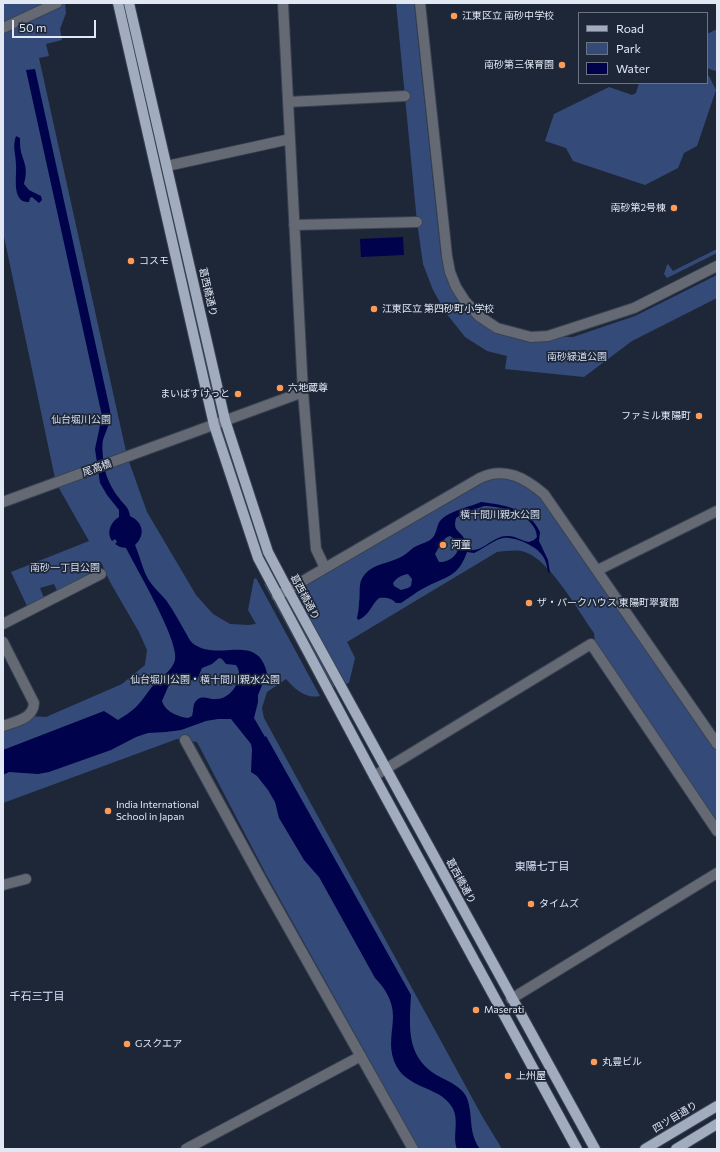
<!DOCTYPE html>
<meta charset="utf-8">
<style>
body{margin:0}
#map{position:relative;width:720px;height:1152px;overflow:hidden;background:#1e2738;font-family:Commissioner,sans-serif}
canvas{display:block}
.frame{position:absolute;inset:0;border:4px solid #e1e7f3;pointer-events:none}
.legend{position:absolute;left:578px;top:12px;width:130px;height:72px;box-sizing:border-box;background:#1e2738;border:1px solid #6c7483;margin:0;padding:5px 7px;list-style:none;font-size:12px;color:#e1e7f3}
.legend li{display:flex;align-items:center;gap:8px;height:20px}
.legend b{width:20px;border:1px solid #6c7483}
.scale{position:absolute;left:12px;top:20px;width:84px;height:18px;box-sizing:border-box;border:2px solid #e1e7f3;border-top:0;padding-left:5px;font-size:12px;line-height:14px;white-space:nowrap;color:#e1e7f3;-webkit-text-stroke:3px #1e2738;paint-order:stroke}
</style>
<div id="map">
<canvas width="720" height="1152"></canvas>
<div class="frame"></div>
<ul class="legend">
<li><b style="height:5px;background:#a2acbf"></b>Road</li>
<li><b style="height:11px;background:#344b79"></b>Park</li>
<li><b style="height:11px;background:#00024c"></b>Water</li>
</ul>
<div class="scale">50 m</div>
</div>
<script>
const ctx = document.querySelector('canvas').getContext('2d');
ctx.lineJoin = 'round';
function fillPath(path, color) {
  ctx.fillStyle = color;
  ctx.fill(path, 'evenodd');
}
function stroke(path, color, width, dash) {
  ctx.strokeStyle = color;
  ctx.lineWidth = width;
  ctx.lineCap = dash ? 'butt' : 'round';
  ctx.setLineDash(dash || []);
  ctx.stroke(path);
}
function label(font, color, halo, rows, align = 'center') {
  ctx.font = font + ' Commissioner,"Noto Sans JP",sans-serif';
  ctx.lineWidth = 3.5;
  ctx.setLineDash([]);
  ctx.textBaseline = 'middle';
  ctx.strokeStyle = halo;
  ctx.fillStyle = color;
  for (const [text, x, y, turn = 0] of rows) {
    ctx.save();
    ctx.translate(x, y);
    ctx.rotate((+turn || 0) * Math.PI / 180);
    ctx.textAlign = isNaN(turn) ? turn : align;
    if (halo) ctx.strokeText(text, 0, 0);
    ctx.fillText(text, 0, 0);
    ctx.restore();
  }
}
fillPath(new Path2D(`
 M3 3H65L66 13 60 29 62 40 46 44 49 56 39 58 127 456 147 512 196 595 213 614 230 624 248 625 256 624 248 610 254 579 256 578 320 696C305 699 295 689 286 679L267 692 262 708 264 718 482 1116 502 1149H419L267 876 197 742 177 739 3 803V726L28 716 46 717 122 684 145 665 147 650 139 632 110 582 101 562 95 573 57 591 54 584 40 588 44 598 27 606 11 572 89 541 56 483 3 232Z
 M396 3H414L441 256 446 274 455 289 497 328 548 336 573 337 635 316 717 275V298L632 341 584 377 505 369 507 356 487 351 465 337 446 313 433 290 423 264 417 222Z
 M717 29V70L715 71 707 68V34Z
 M707 76H709L716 90 697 146 684 153 678 168 645 185 573 161 566 148 545 141 554 114 609 87 632 95 636 93 639 83H707Z
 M717 249V253L667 278 664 274 667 265 668 264 673 271Z
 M490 478C514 477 523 482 541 497L717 751V824L595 642 594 633C578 611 550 560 525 552 516 549 506 551 497 552L347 642 355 658 349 683 322 690 264 584 296 590Z`), '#344b79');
fillPath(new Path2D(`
 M35 69 110 410C112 421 106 430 103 440 101 447 104 466 106 474 108 481 114 492 119 498 124 505 129 507 130 516 143 522 146 535 135 545 140 556 142 568 148 579 153 587 160 593 166 600 174 611 180 623 187 635 189 639 192 644 197 646 221 660 258 633 267 673L258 695V702L254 718 265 737 266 736 411 995C409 1030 406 1060 442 1078 450 1082 461 1087 466 1096 474 1113 467 1131 480 1149H457C452 1136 460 1120 452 1107 439 1085 405 1090 394 1061 388 1045 393 1031 393 1016 393 1001 385 988 375 978L319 877 304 860 288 833 279 818 275 802 268 790 257 776 251 772 252 749 251 744 231 719H218L206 721 181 730 166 732 148 733 136 737 111 750 49 772 38 774 9 772 3 775V750L104 711 118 720C124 716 131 712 136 707 143 700 148 691 155 683 162 676 172 671 175 660 180 642 136 568 126 548L120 547 115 544 117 542 115 539 112 541C106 532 111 522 119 517V510L107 495 100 483 95 449 102 416 26 70ZM219 658 222 659 226 664 236 665C240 671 240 676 237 683 234 691 226 699 216 699 210 700 204 695 198 699 192 703 194 710 192 716L188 718C179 717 165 712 162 701L168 687 173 681 197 680 202 668 212 664Z
 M16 136 20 138C20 143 20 148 21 152 25 165 28 169 24 184L29 190 41 196 42 200 39 203 32 197 30 198 29 202C11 203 17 176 16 165 16 154 12 147 16 136Z
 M403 237 404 255 361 257 360 239Z
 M481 502C504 505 529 508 540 532L539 541 548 560 550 573 548 572C547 566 546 560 542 555 536 546 514 536 503 538 496 539 484 548 478 551L474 553 467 552C458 578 446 576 424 588 416 592 409 598 401 603H396C392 598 386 597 379 598 371 605 369 616 358 620L357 618C358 613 359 608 359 603 361 592 357 583 365 574 373 564 390 563 401 557 405 555 409 551 413 548 421 543 429 543 434 536 437 531 437 525 440 521 448 511 470 507 481 502ZM484 506C502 506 536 515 537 537L534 540 529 542C522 541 516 536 508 536 494 535 483 552 470 550 467 546 466 542 464 538 458 529 453 531 456 518 462 513 476 509 484 506ZM450 536 458 541C462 552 450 563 439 562L435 554C439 548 443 537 450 536ZM408 574 412 579 411 586 408 588 401 590 394 586 393 583C397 577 402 575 408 574Z`), '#00024c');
const minor = new Path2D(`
 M283 3 303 392 316 549 325 568
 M420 3 447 256 450 272 456 287 465 301 479 316 497 328 531 337 548 336 634 308 717 266
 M3 28 57 3
 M288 102 405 96
 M167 166 290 139
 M294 225 417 222
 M3 502 303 392
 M598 570 717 511
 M277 596 480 478C505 466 525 478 544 494L717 744
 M3 624 101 574
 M3 642 34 703C33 719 16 721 3 726
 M185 740 262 881 413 1149
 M374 776 591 644 717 831
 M3 885 26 879
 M511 999 717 873
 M186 1149 361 1056`);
const major = new Path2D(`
 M118 3 214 425 258 558 374 776 577 1149
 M129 3 225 420 268 552 288 590 595 1149
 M645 1149 717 1106
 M676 1149 717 1124`);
stroke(minor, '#394252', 12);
stroke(major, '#394252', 12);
stroke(minor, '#656973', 10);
stroke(major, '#a2acbf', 10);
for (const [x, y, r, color] of [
 [454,16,4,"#fe9c57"],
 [562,65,4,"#fe9c57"],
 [674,208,4,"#fe9c57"],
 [131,261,4,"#fe9c57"],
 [374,309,4,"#fe9c57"],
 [280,388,4,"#fe9c57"],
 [238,394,4,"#fe9c57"],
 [699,416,4,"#fe9c57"],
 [443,545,4,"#fe9c57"],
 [529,603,4,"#fe9c57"],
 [108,811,4,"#fe9c57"],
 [531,904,4,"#fe9c57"],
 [476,1010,4,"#fe9c57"],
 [127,1044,4,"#fe9c57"],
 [594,1062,4,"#fe9c57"],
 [508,1076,4,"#fe9c57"]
]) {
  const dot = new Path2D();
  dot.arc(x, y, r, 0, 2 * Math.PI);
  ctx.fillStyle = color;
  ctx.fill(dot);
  stroke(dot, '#1e2738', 1.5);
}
label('10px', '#e1e7f3', '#1e2738', [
 ["江東区立 南砂中学校",462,16],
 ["南砂第三保育園",554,65,"right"],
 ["南砂第2号棟",666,208,"right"],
 ["コスモ",139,261],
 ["江東区立 第四砂町小学校",382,309],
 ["六地蔵尊",288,388],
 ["まいばすけっと",230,394,"right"],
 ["ファミル東陽町",691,416,"right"],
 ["河童",451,545],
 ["ザ・パークハウス 東陽町翠賓閣",537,603],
 ["India International",116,805],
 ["School in Japan",116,817],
 ["タイムズ",539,904],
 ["Maserati",484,1010],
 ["Gスクエア",135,1044],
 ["丸豊ビル",602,1062],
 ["上州屋",516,1076]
], 'left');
label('10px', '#e1e7f3', '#1e2738', [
 ["葛西橋通り",208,292,77],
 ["尾高橋",97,468,-20],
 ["葛西橋通り",305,597,62],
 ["葛西橋通り",461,881,61],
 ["四ツ目通り",675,1117,-31]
]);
label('10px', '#d3def4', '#1e2738', [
 ["南砂緑道公園",577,357],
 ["仙台堀川公園",81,420],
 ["横十間川親水公園",500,515],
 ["南砂一丁目公園",65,568],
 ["仙台堀川公園・横十間川親水公園",205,680]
]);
label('11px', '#d9e5fd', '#1e2738', [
 ["東陽七丁目",542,866],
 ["千石三丁目",37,996]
]);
</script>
